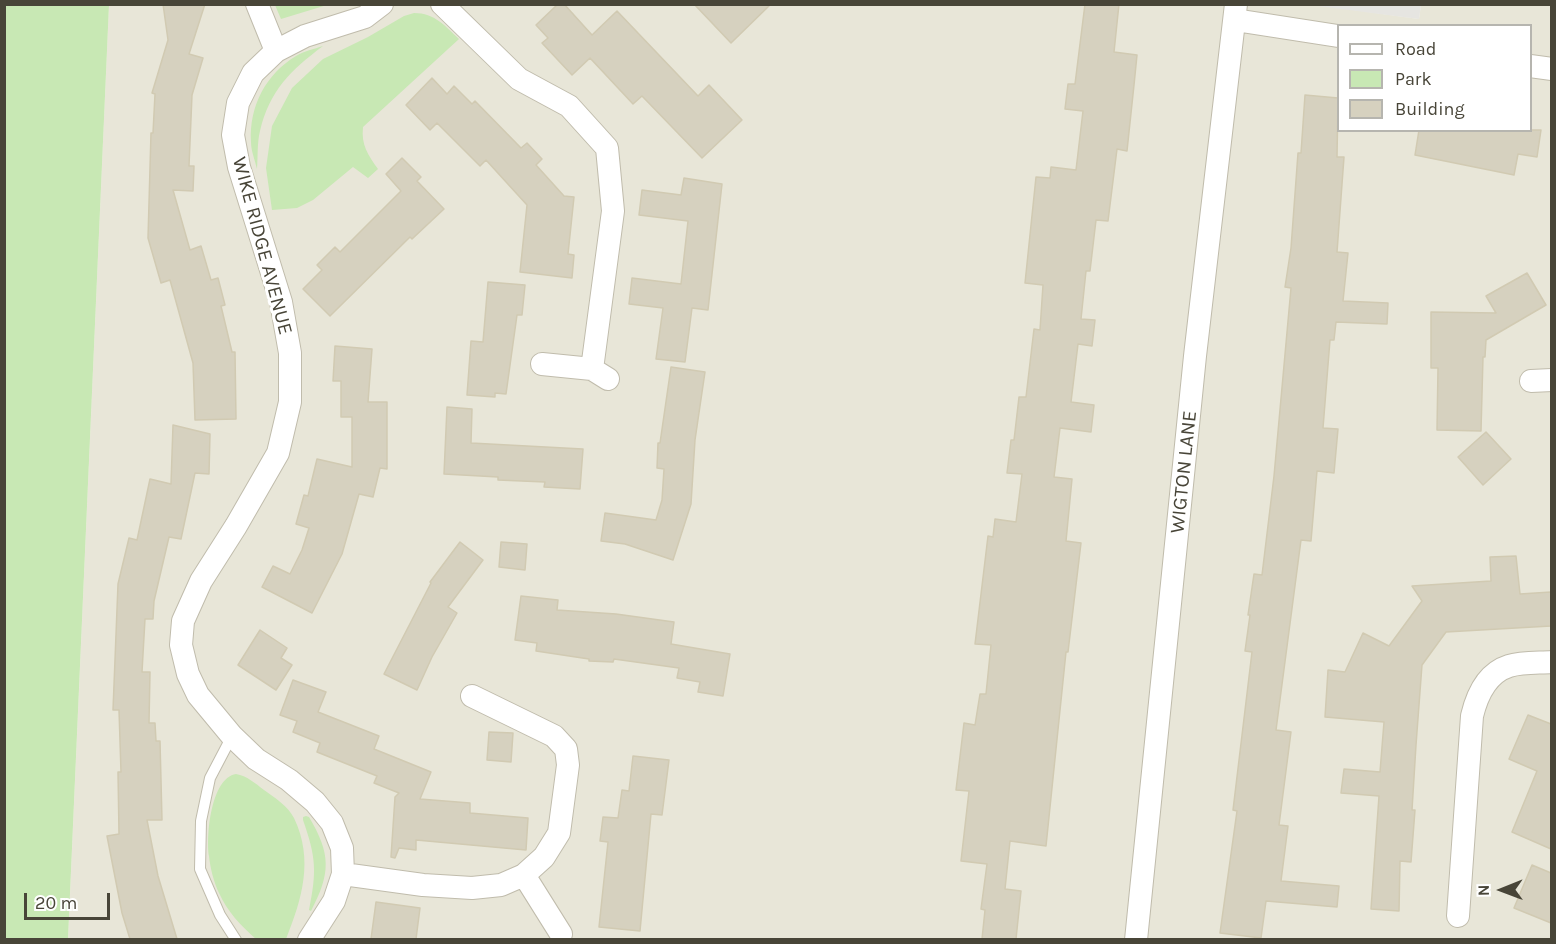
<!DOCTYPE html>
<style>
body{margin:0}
#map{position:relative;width:1556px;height:944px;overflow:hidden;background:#f4f3ea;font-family:Karla,sans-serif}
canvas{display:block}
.frame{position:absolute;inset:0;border:6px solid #484538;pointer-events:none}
.legend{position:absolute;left:1337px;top:24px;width:195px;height:108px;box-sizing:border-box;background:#fff;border:2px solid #b6b5af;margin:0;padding:8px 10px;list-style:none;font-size:18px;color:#484538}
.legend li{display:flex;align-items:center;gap:12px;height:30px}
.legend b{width:30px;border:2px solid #b6b5af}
.north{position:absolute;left:1472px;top:860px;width:60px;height:60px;-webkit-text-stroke:4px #fff;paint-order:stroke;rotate:269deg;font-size:16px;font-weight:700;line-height:24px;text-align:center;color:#484538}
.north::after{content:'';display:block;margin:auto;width:21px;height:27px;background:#484538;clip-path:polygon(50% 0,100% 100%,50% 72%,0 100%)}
.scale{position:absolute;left:24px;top:893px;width:86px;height:27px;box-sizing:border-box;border:3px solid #484538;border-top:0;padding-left:8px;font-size:18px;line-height:21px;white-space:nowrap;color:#484538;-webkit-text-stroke:4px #fff;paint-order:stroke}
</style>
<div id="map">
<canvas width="1556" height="944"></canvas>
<div class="frame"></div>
<ul class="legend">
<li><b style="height:8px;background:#fff"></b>Road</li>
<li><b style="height:16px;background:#c8e8b4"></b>Park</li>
<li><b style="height:16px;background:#d6d1bf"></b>Building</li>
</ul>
<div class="north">N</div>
<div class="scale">20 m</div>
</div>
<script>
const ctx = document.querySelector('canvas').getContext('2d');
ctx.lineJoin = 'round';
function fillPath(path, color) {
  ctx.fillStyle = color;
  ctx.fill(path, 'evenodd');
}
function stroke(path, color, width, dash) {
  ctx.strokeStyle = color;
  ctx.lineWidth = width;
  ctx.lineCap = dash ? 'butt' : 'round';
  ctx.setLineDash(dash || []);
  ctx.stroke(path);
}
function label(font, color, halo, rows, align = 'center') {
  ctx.font = font + ' Karla,sans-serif';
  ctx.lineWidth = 6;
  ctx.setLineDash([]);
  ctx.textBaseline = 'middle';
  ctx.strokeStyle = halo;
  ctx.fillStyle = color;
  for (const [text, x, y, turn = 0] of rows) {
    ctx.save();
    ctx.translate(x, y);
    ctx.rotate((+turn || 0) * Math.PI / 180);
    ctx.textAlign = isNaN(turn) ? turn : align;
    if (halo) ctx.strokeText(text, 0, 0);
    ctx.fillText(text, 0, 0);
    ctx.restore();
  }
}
fillPath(new Path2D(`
 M1310 4 1419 19 1421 5H1551V939L68 940 109 5ZM1338 26H1530V130H1338Z`), '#e8e6d8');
fillPath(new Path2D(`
 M5 4 109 5 68 939H5Z
 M275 5H327L281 19Z
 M414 13C435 13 445 26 459 39L363 127C361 145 368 155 378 169L368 178 353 167 313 200 297 208 272 210 266 168 272 126 292 88 323 59 368 37 404 16Z
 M323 46C290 71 270 90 260 131 257 143 258 157 257 169 255 160 251 151 251 142 249 106 266 74 296 56 304 51 314 49 323 46Z
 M236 774C247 776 255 783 264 790 274 797 288 806 294 818 314 860 302 899 286 939H256C241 926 227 911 219 893 214 883 210 867 209 856 206 835 211 778 236 774Z
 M306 816 309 817C331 854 331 873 311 911L309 910C317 871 316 857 303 820V817Z`), '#c8e8b4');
fillPath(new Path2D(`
 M1310 5 1421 4V5L1419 19Z`), '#e6e5e1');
const building = new Path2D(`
 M163 4H205L189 54 203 58 192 95 189 166H194L193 191 173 190 190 250 201 246 211 280 218 278 225 305 221 306 232 352H235L236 419 195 420 193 363 170 280 161 283 148 238 151 133H153L155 94 152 93 168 40Z
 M558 4H564L592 35 617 11 698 96 709 85 742 120 702 158 642 96 633 104 590 58 572 75 542 43 548 38 536 25Z
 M694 4H771L731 43Z
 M1085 4H1119L1114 52 1137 55 1134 85 1127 151 1117 149 1108 221 1096 220 1090 271H1086L1081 319 1095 320 1092 346 1078 344 1071 402 1094 405 1091 432 1060 428 1054 477 1072 479 1066 541 1081 543 1068 652H1066L1046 846 1010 841 1005 889 1021 891 1016 939H982L985 910 981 909 987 864 961 861 969 791 956 790 964 723 975 725 980 694H986L991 645 975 644 988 536 993 537 995 519 1016 522 1022 474 1007 473 1011 440H1014L1019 397H1026L1034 329 1040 330 1043 285 1025 283 1036 177 1050 178 1051 167 1076 170 1083 111 1065 109 1068 84H1075Z
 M432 78 447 94 454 86 472 104 475 101 521 148 527 143 542 159 536 165 564 196 574 197 568 254 574 255 572 278 520 272 527 205 486 160 480 166 437 123 430 130 406 105Z
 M1305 95 1338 98 1337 157H1344L1337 252 1348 253 1343 301 1388 303 1387 324 1336 322 1334 340H1330L1323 428 1338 429 1334 473 1317 471 1311 541 1301 540 1276 730 1291 732 1279 825 1288 826 1281 881 1339 886 1337 907 1266 901 1261 938 1220 933 1237 811 1233 810 1252 652 1245 651 1250 615H1248L1254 574 1262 575 1274 476 1291 288 1285 287 1291 248 1298 153H1301Z
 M1419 130H1541L1537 157 1518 154 1514 175 1415 155Z
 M402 158 421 177 417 181 444 209 412 239 410 237 330 316 303 289 322 270 317 265 335 247 340 252 401 191 386 174Z
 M684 178 722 184 708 310 692 308 685 362 656 359 663 308 629 304 632 278 681 284 688 221 639 215 642 190 681 195Z
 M1527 273 1546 305 1486 340 1485 357H1483L1481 431 1437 430 1438 368H1431V312L1496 313 1486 296Z
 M488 282 525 285 522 315H517L506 394 495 393V397L467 395 471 341 483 342Z
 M335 346 372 349 368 402H387V469L380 468 373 497 359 494 342 554 312 613 262 587 273 566 290 574 302 550 309 528 296 524 304 495 308 496 317 459 352 467V417H341V381H333Z
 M671 367 705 372 695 440 691 504 673 560 625 544 601 541 605 513 656 520 662 500 664 469 657 468 658 443H660Z
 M447 407 472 409 471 443 583 449 580 489 544 487 545 482 498 480V477L444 474Z
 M173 425 210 434 209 474 195 473 181 539 169 537 154 601 153 619H145L142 672H150L149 723H155L156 741H160L162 820H147L158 876 177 939H130L122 913 107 836 119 834 118 772H121L119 710H113L118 584 129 538 137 540 150 479 171 484Z
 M1486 432 1511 459 1483 485 1458 457Z
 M460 542 483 560 448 607 457 613 432 657 417 690 384 674 431 583 430 582Z
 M501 542 527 544 525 570 499 567Z
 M1516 556 1520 594 1551 592V626L1446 632 1422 665 1416 745 1412 810H1415L1411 862 1400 861 1399 911 1371 909 1379 796 1341 793 1344 769 1380 772 1384 722 1325 717 1328 670 1345 672 1363 633 1389 646 1422 601 1412 586 1491 581 1490 557Z
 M521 596 558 600 557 610 616 614 674 622 671 644 730 654 723 696 698 692 700 682 677 678 679 668 614 659 613 662 589 661V659L536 651 537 643 515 640Z
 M260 630 287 648 281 658 292 665 276 690 238 665Z
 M293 680 326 692 318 712 379 736 374 749 431 772 420 799 470 803V813L528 818 526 850 416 840V850L399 848 395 858 391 857 395 797 399 793 374 783 377 776 317 752 320 743 293 732 297 721 280 715Z
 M1528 715 1551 724V849L1512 832 1537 771 1509 759Z
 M489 732 513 733 511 762 487 760Z
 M633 756 669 760 662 815 651 814 640 931 599 927 608 842 600 841 603 817 618 818 622 790 629 791Z
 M1532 865 1551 873V923L1514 908Z
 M376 902 420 908 416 939H371Z`);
fillPath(building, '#d6d1bf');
stroke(building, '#d1cab2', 1.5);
const lane = new Path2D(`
 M232 736 210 778 201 821 200 869 220 915 236 940`);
const street = new Path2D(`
 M257 4 276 51
 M442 4 519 79 569 106 607 148 613 211 592 369
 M1235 20 1338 36
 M1530 66 1552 69
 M542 364 592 369 608 379
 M1531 381 1552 380
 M343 874 423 885 472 888 501 885 524 875 544 857 559 833 568 765 566 749 554 736 472 696
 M524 875 561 934
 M1458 916 1472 716C1477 695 1487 673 1509 666 1522 662 1538 663 1552 662
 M309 940 334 901 343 874 342 848 332 823 315 802 289 780 256 759 232 736 198 695 188 674 181 645 183 621 201 581 236 526 278 453 290 402V353L281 302 239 167 233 135 238 103 253 73 276 51 305 36 365 17 382 4
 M1136 940 1195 356 1236 4`);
stroke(lane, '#c0bcac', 12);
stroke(street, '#c0bcac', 24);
stroke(lane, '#fff', 10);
stroke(street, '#fff', 22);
label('20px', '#484538', '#fff', [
 ["WIKE RIDGE AVENUE",262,246,75],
 ["WIGTON LANE",1184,472,-84]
]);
</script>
